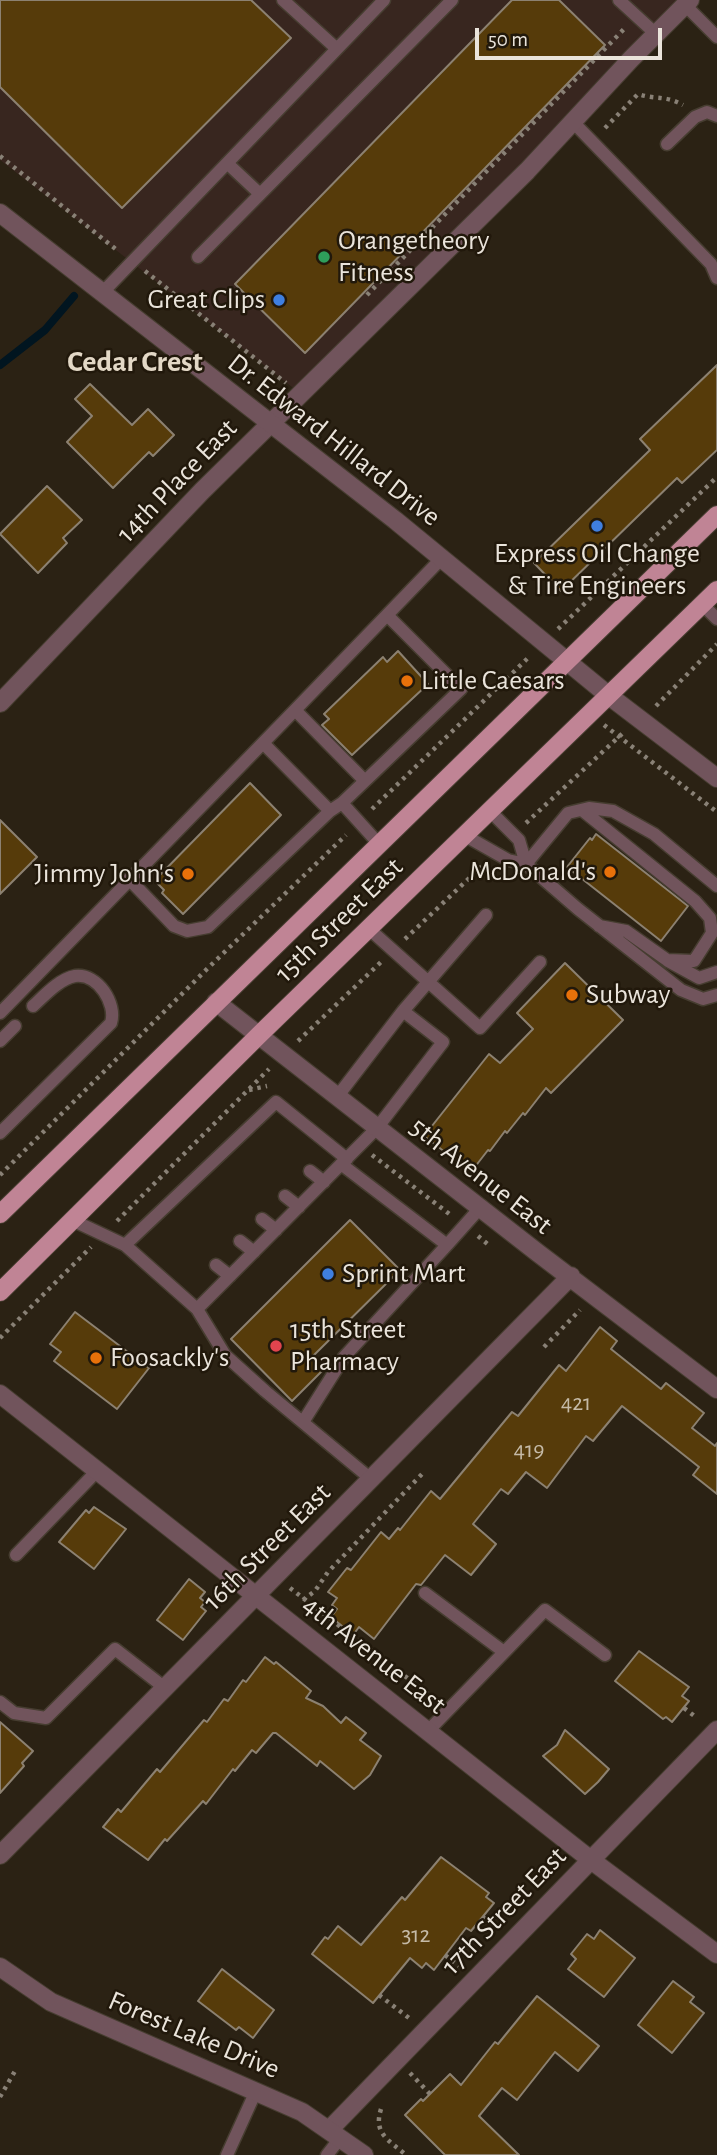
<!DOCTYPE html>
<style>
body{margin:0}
#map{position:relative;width:717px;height:2155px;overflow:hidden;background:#2b2214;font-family:"Alegreya Sans",sans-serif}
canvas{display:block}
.scale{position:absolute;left:475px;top:28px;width:187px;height:32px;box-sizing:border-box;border:4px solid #eae4db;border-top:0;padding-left:9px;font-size:21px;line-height:24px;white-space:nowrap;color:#eae4db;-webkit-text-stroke:5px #21180b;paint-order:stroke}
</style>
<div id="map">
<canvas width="717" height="2155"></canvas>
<div class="scale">50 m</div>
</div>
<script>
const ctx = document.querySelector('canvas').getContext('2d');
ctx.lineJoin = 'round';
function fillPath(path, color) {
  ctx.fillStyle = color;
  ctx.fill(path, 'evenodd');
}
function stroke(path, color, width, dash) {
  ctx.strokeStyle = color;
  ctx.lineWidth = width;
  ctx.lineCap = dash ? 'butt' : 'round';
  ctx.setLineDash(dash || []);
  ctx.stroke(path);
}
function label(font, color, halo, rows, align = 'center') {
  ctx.font = font + ' "Alegreya Sans",sans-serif';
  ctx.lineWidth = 5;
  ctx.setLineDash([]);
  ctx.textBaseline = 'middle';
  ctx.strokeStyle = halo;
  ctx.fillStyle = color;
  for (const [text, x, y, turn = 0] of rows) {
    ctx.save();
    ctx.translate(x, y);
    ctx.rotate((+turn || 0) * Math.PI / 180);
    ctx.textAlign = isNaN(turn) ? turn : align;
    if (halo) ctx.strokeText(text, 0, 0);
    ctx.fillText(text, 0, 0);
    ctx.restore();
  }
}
fillPath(new Path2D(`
 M0 0H690L301 394 0 160Z`), '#38261f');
stroke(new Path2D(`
 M0 365 45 330 74 296`), '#011520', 8);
const building = new Path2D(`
 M0 0H251L291 38 122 208 0 87Z
 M512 0H559L605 45 305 353 235 284Z
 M717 365V450L682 483 677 478 561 591 534 563 650 450 640 439Z
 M90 384 132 425 148 409 174 435 153 456 149 452 113 488 67 442 92 416 75 399Z
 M47 486 82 520 63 538 67 543 38 573 0 534Z
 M398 651 428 684 352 755 322 725 329 719 324 714 383 657 387 662Z
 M250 783 281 815 183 914 162 893 164 890 156 882 160 878 158 877Z
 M0 820 37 857 0 894Z
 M596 834 688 906 661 941 567 867 590 838 592 840Z
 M565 963 623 1020 551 1093 546 1088 525 1115 523 1113 507 1133 505 1131 490 1151 488 1150 471 1172 424 1136 489 1054 500 1063 533 1029 517 1013Z
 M350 1220 400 1270 312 1357 324 1369 292 1401 231 1339Z
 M75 1312 149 1368 117 1409 54 1361 61 1352 50 1344Z
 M600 1327 617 1341 611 1349 661 1389 666 1383 704 1413 692 1428 715 1446 717 1443V1494L693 1475 699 1467 622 1406 593 1441 586 1436 547 1488 526 1472 508 1494 501 1489 473 1524 496 1544 471 1575 445 1555 421 1585 416 1584 374 1639 359 1627 353 1635 331 1617 337 1609 332 1605 337 1598 328 1592 347 1568 351 1570 381 1532 389 1539 398 1528 400 1530 431 1491 440 1499 512 1412 518 1416 559 1365 566 1371Z
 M94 1507 126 1529 94 1569 59 1542 86 1510 89 1513Z
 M189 1579 205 1592 200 1598 205 1602 201 1607 206 1611 183 1640 157 1620Z
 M639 1651 689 1687 682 1696 689 1701 672 1722 666 1717 663 1719 615 1681Z
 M265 1657 274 1664 276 1662 311 1691 306 1698 323 1706 341 1723 346 1717 366 1733 360 1740 381 1756 370 1775 354 1789 320 1761 317 1766 276 1733H273L256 1753 252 1750 235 1771 233 1769 206 1804 203 1801 167 1841 165 1839 148 1860 103 1827 118 1809 121 1812 157 1769 160 1772 204 1720 207 1722 224 1699 228 1701 243 1680 246 1682Z
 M0 1722 33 1751 22 1763 24 1766 0 1793Z
 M565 1730 609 1769 598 1782 585 1794 543 1756 557 1745Z
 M441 1857 489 1893 486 1897 494 1903 471 1931 466 1928 434 1970 426 1963 422 1968 410 1958 373 2003 312 1954 325 1937 328 1939 338 1926 361 1945 402 1897 405 1900Z
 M600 1930 635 1958 604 1997 568 1969 576 1959 571 1954 587 1934 594 1939Z
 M222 1969 274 2010 253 2038 239 2027 236 2030 198 2001Z
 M673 1981 694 1997 690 2002 704 2013 672 2053 638 2025Z
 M537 1996 599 2046 578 2071 555 2052 517 2100 502 2088 479 2116 519 2155H445L405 2115 421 2099 423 2101 450 2074 461 2085 495 2042 498 2044Z`);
fillPath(building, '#563b0a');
stroke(building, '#8c8171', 2);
const service = new Path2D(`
 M283 0 337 49
 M619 0 656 34
 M685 5 717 37
 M573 122 711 264 717 278
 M667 144 695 117 707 112 717 116
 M227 163 260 194
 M198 257 452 0
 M103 292 384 0
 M702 604 717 619
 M387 615 442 558
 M263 743 330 811
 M342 803 379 844
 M489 810 519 840 526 864
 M582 810 695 901 710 918 712 933 694 961 667 960 626 931 599 926
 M464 835 508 860 526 864 578 909 681 990 703 999 717 995
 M526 864 568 813 589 808 613 811 654 834 717 886
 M129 879 174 926 187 931 208 927 330 811 342 803 461 689 387 615 295 710 365 781
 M368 928 480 1028 540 962
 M668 961 699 978 717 972
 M403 1011 486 915
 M0 1013 295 710
 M0 1041 15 1026
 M0 1133 111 1023C117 1004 98 973 75 976 59 979 44 996 33 1006
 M341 1164 447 1245 480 1208
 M310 1171 324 1182
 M285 1196 299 1207
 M262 1219 276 1230
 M72 1220 125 1245 197 1309 225 1355 265 1391 371 1479
 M240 1241 254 1252
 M125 1245 276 1102 347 1159
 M216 1265 230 1276
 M197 1309 377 1128 443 1042 403 1011 337 1097
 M303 1422 344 1357 447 1245
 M16 1555 97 1471
 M425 1593 504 1652
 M0 1702 14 1713 46 1718 115 1649 165 1688
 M428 1731 545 1610 605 1655
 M227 2155 256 2091
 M327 2155 341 2137`);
const minor = new Path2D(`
 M608 695 717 778
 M0 703 202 491 527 171 631 59 690 0
 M216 1002 538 1253 717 1389
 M0 1394 591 1860 717 1954
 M0 1855 571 1276
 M329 2130 717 1730`);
const tertiary = new Path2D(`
 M0 213 395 520 608 695
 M0 1967 51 2002 302 2112 364 2155`);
const primary = new Path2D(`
 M0 1214 717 515
 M0 1292 259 1035 717 590`);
stroke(service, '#463d30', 15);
stroke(minor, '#463d30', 20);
stroke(tertiary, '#463d30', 20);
stroke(primary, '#463d30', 20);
stroke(new Path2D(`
 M605 128 638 94C656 100 665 95 683 105
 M0 156 118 251
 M145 271 286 383
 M367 295 626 27
 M558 629 717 477
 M656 706 717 644
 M604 725 717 812
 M372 809 529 657
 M526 823 624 732
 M405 939 482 866
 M298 1041 381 962
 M249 1090 267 1086
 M372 1155 452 1216
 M0 1175 208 968 346 835
 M117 1221 269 1069
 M478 1236 490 1246
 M0 1338 91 1247
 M544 1347 580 1310
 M290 1588 436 1700
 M303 1600 315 1591 328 1572 422 1474
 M684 1708 697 1718
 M483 1917 496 1928
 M445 1955 459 1966
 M379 1995 409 2018
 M410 2073 430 2094
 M0 2097 15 2071
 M381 2109C373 2134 389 2140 406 2155`), '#898176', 4.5, [3.5, 5]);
stroke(service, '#71545c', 12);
stroke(minor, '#71545c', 18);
stroke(tertiary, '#71545c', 18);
stroke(primary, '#c08495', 18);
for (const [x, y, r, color] of [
 [324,257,7,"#2e9e5b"],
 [279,300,7,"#3f7fe0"],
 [597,526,7,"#3f7fe0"],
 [407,681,7,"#e8710a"],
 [610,872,7,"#e8710a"],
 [188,874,7,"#e8710a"],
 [572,995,7,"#e8710a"],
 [328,1274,7,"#3f7fe0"],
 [276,1346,7,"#e0444e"],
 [96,1358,7,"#e8710a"]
]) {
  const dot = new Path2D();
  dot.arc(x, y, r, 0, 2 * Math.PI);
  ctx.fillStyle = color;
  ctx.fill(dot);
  stroke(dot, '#21180b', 2.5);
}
label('24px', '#c5baa7', null, [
 ["421",576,1403],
 ["419",529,1450],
 ["312",416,1935]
]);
label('28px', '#eae4db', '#21180b', [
 ["Orangetheory",338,241],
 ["Fitness",338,273],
 ["Great Clips",265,300,"right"],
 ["Express Oil Change",597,554,"center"],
 ["& Tire Engineers",597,586,"center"],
 ["Little Caesars",421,681],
 ["McDonald's",596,872,"right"],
 ["Jimmy John's",174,874,"right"],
 ["Subway",586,995],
 ["Sprint Mart",342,1274],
 ["15th Street",290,1330],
 ["Pharmacy",290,1362],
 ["Foosackly's",110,1358]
], 'left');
label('28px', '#eae4db', '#21180b', [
 ["Dr. Edward Hillard Drive",334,440,38],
 ["14th Place East",177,481,-46],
 ["15th Street East",339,920,-44],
 ["5th Avenue East",481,1176,38],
 ["16th Street East",267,1547,-45],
 ["4th Avenue East",374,1655,38],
 ["17th Street East",504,1911,-46],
 ["Forest Lake Drive",194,2035,23]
]);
label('bold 30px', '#e3d8c6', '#21180b', [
 ["Cedar Crest",135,362]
]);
</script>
